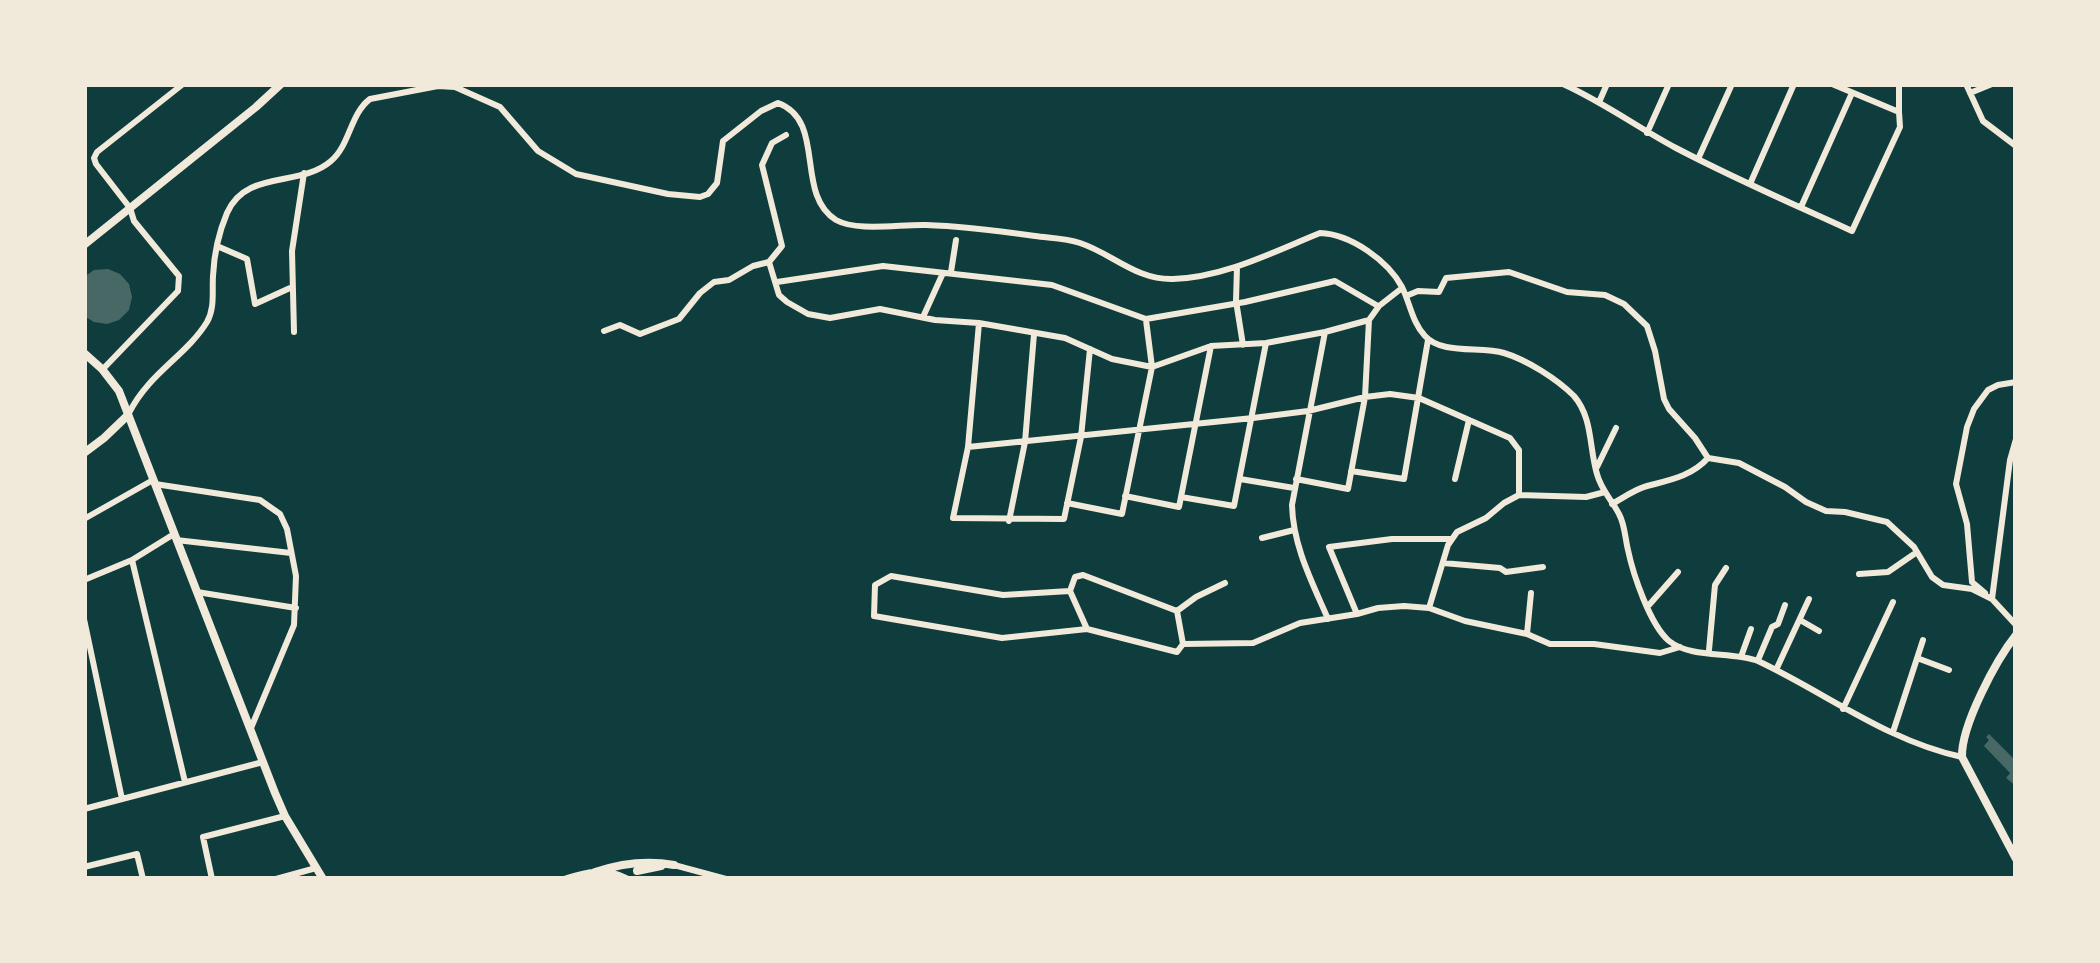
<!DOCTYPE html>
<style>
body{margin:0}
#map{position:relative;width:2100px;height:963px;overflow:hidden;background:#0f3d3e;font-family:"Nunito Sans",sans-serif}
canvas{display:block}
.frame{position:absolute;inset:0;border:87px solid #f1e9da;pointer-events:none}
</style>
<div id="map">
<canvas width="2100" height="963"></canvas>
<div class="frame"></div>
</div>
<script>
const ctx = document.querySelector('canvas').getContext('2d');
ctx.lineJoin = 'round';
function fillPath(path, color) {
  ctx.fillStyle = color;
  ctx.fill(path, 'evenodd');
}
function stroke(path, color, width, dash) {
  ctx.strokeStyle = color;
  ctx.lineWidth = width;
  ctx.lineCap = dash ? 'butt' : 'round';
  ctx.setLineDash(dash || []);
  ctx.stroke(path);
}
fillPath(new Path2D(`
 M108 269 120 274 129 284 132 297 129 310 119 320 107 324 94 322 84 316V277L94 270Z
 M1989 734 2016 761 2013 767 2016 769V786L2006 778 2010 773 1984 746 1989 740 1986 737Z`), '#486865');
stroke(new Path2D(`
 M1563 84C1603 102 1637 127 1676 148 1733 178 1793 204 1852 231L1900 127 1899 112 1832 84
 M1899 84V112
 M1966 84 1983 121 2016 146
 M1970 93 1992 84
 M1600 100 1607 84
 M1647 133 1669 84
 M786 135 772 143 762 165 782 246 769 262 779 295 787 302 808 314 830 318 880 309 935 320 979 323 1065 338 1112 359 1152 367 1211 346 1266 343 1325 332 1369 320 1379 306 1402 288
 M1698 159 1732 84
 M1750 184 1794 84
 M1801 207 1852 93
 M217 246 247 259 255 304 290 288
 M1237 267 1236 301 1243 345
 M951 272 956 240
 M777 282 883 266 1052 285 1146 319 1245 302 1335 281 1378 306
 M1406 296 1418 291 1439 292 1446 278 1509 272 1567 292 1605 295 1624 304 1647 326 1655 351 1664 399 1669 409 1695 438 1708 458C1692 476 1670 480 1647 486 1635 489 1623 498 1612 504
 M923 317 943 273
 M979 323 968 447 953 518 1064 519 1081 437 1090 349
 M604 331 620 325 640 334 679 319 700 293 714 282 729 280 753 266 769 262
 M294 332 292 251 304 173
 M1325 332 1292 505C1293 546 1312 582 1328 619
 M103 369 178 291 179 276 134 221 130 208 96 164 94 158 97 152 183 84
 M129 413C149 373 186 356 207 322 215 308 212 292 213 276 214 255 219 232 227 213 246 169 300 188 331 161 350 145 350 114 370 99L438 86 455 87 500 107 538 151 576 174 668 194 700 197 708 194 717 183 723 141 761 111 778 103C827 121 794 194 836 220 857 232 901 224 926 225 963 226 999 231 1035 236 1050 238 1066 238 1080 243 1113 254 1136 280 1173 279 1225 277 1273 252 1320 233 1351 234 1388 261 1402 287 1410 303 1412 322 1425 336 1442 355 1480 346 1504 353 1527 360 1557 379 1574 396 1593 418 1589 448 1597 474 1601 490 1612 500 1619 514 1625 525 1625 538 1628 550 1633 574 1650 625 1669 641 1692 659 1731 651 1758 661 1826 693 1887 741 1962 757
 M968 447 1253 418 1308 411 1365 397 1390 394 1419 398 1510 438 1519 450V495
 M1708 458 1739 463 1785 487 1806 502 1826 511 1845 512 1887 522 1914 547 1932 577 1943 585 1972 589 1992 599 2016 625
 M1597 467 1616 428
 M1351 471 1404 479 1428 340
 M1240 479 1294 488
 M1296 479 1348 489 1365 397 1369 320
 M1455 479 1469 420
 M155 484 260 500 280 514 287 529 296 576 294 625 251 728
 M1125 496 1179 507 1211 346
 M1181 497 1234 506 1266 343
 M1067 503 1122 514 1152 367 1146 320
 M84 519 153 480
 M1009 521 1025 442 1034 334
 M1262 538 1294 530
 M176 540 291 553
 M132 560 185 782
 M1443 563 1500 568 1506 572 1543 567
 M1859 574 1888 572 1917 552
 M84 580 132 560 174 534
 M1070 591 1087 629
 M197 592 296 608
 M1985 593 1972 582 1967 524 1956 484 1967 427 1974 409 1988 390 1998 385 2016 382
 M1992 599 2010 460 2016 439
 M1649 605 1678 572
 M1429 608 1448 545 1457 532 1486 518 1504 503 1519 495 1586 497 1605 492
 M1177 611 1196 597 1225 583
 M1357 614 1329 547 1392 539H1450
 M84 619 122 799
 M1800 620 1819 631
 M1527 634 1531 593
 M1183 644 1177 611 1083 575 1075 577 1070 591 1003 595 891 576 875 585 874 616 1002 638 1087 629 1177 652 1183 644 1253 643 1300 623 1357 614 1378 608 1404 606 1429 608 1465 621 1527 634 1550 644H1594L1660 653 1680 647
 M1709 650 1715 585 1726 568
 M1742 654 1751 629
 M1917 658 1949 670
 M1758 660 1772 627 1778 624 1785 605
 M1776 670 1809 599
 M1843 709 1893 602
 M1893 732 1923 640
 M84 809 263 762
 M674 865 726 879
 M84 867 137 854 143 879
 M212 879 203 837 285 816
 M276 879 316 868`), '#f1e9da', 6);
stroke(new Path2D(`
 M84 245 256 107 281 84
 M84 353 102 369 119 391 275 793 285 816 323 879
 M84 453 104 438 128 415
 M2016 635C1996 660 1961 726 1962 757L2016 859
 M637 871 661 866
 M595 872C622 863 647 860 674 865
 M567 879C588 872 606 869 626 879`), '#f1e9da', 8);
</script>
